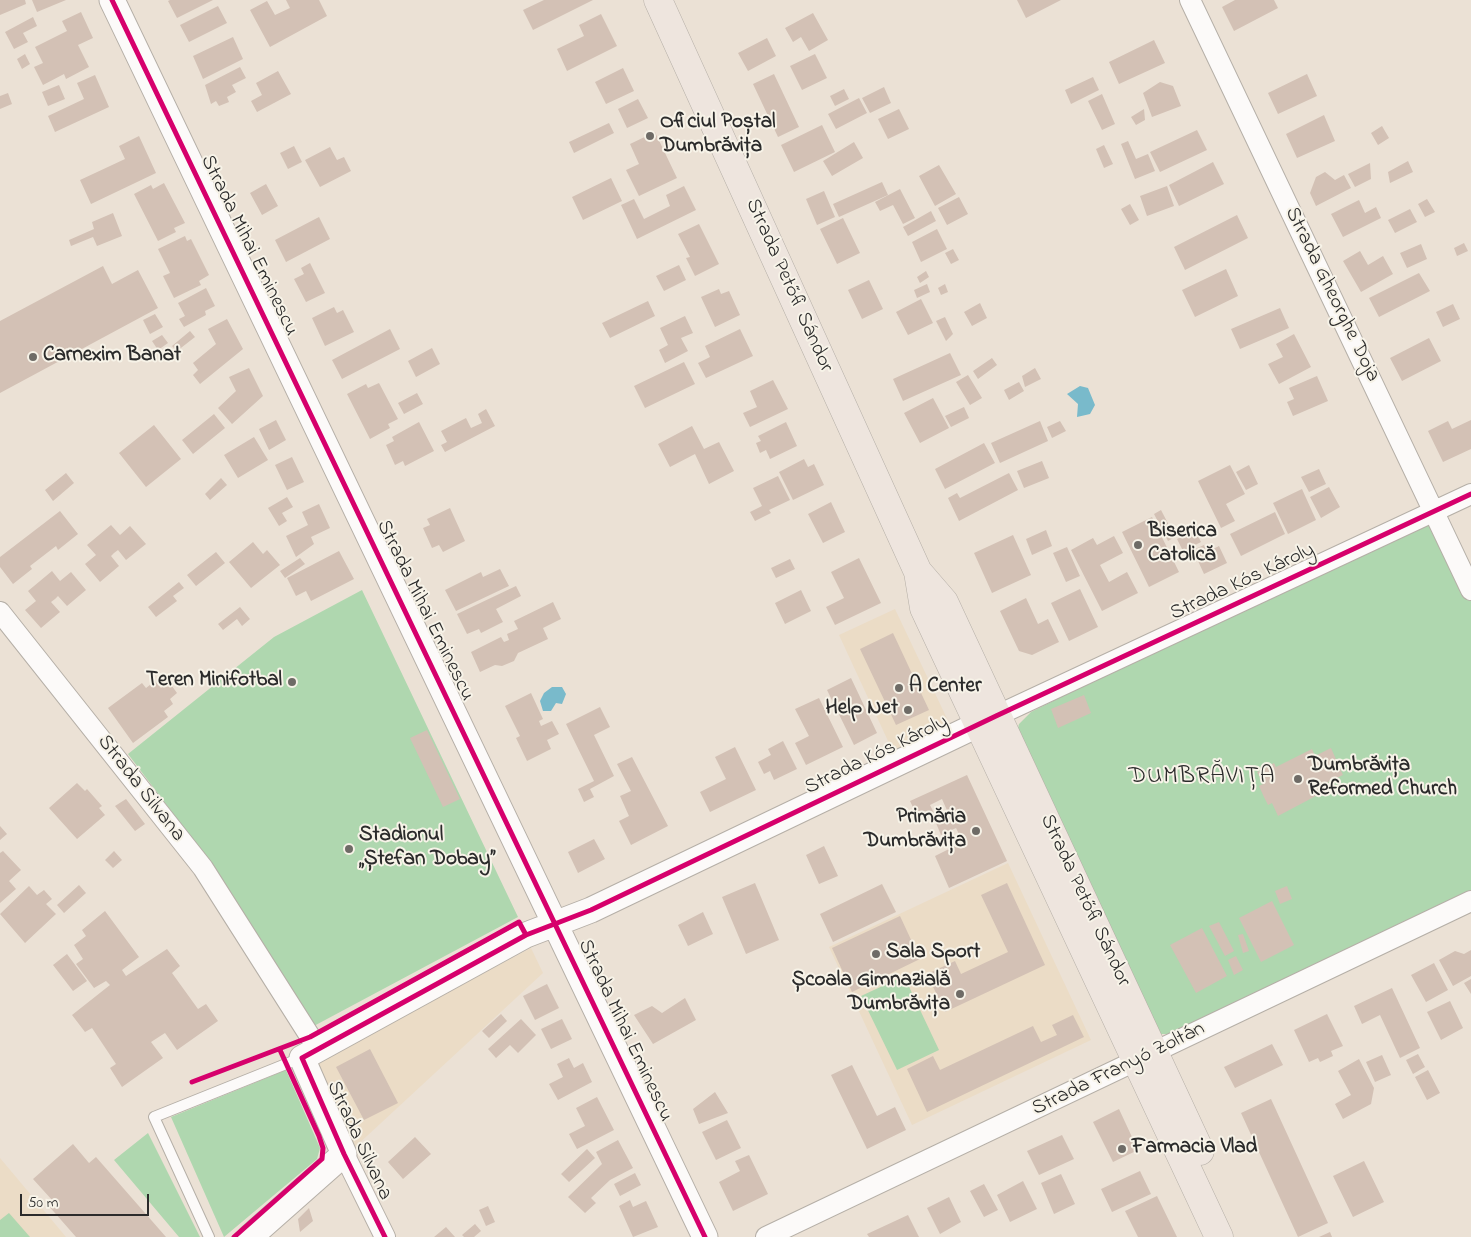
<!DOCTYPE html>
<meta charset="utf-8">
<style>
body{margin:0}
#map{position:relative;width:1471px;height:1237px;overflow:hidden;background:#ebe1d5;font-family:"Indie Flower",sans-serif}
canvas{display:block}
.scale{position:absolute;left:20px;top:1194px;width:129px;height:22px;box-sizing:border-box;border:2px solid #2b2b2b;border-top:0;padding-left:6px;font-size:15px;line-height:18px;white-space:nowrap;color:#2b2b2b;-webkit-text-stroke:4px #f7f3e8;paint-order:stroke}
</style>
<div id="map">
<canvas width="1471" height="1237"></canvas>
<div class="scale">50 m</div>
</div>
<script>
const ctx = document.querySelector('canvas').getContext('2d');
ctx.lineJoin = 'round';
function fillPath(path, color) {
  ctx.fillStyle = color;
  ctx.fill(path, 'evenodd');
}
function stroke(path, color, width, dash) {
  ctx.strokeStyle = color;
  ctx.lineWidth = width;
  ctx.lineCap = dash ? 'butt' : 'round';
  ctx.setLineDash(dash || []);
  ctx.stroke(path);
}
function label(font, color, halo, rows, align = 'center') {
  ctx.font = font + ' "Indie Flower",sans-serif';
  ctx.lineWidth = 4;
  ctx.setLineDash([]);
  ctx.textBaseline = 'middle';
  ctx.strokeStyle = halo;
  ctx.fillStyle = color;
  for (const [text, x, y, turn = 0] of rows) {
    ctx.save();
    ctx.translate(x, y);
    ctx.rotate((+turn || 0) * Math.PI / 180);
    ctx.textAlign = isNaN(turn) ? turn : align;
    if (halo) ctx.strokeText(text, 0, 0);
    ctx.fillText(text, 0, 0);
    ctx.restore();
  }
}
fillPath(new Path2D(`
 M895 609 951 727 894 754 839 635Z
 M1008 863 1091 1040 912 1125 829 947Z
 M531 948 543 973 354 1148 316 1062Z
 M0 1158 16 1177 66 1237H0Z`), '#ebdcc6');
fillPath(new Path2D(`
 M1435 511 1471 590V898L1172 1034H1159L1015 740 1019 724 1031 712Z
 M362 590 518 917 312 1027 209 861 128 754 274 637Z
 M904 976 939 1050 897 1070 861 996Z
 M286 1070 320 1148 317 1159 224 1237 171 1117Z
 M148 1133 200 1237H179L114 1160Z
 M9 1213 30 1237H0V1220Z`), '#afd7af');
fillPath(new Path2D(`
 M1080 386 1088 388 1095 405 1090 414 1077 417 1078 404 1067 394Z
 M552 687H562L566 694 562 704 556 703 551 711H543L540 701 544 693Z`), '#79bacb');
fillPath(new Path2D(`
 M0 0H25L26 4 0 15Z
 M32 0H66L37 12Z
 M213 0 177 18 168 1 170 0Z
 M286 0H319L327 16 270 47 250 10 267 1 275 15 290 8Z
 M544 0H593L533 30 523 10Z
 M1017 0H1061L1026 18Z
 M1235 0H1274L1278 8 1234 31 1222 7Z
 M218 6 227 23 189 42 180 25Z
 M81 12 93 38 78 45 89 67 66 79 64 74 43 85 34 67 43 63 35 47 67 31 62 21Z
 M813 13 828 40 809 51 801 37 793 42 785 28Z
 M601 14 617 46 567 71 557 49 584 36 579 25Z
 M33 17 37 26 23 33 28 42 14 49 5 32Z
 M233 37 243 59 203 79 193 56Z
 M767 38 776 56 748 71 738 53Z
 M1154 40 1165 63 1119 84 1109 62Z
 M25 54 30 64 22 69 17 59Z
 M815 54 827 78 802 90 790 66Z
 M240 67 246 78 232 85 236 92 227 97 229 102 219 106 216 101 211 104 205 85Z
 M623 68 634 91 606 104 595 82Z
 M278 71 291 94 257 112 251 101 262 95 256 83Z
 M774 74 799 127 778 137 753 84Z
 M1307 74 1317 96 1278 114 1268 93Z
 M95 75 109 107 55 132 48 116 84 99 77 83Z
 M1093 77 1099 90 1071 104 1065 90Z
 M1160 82 1173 86 1181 106 1152 117 1143 93Z
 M59 85 65 99 48 106 42 92Z
 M884 87 891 103 870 113 862 98Z
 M844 89 849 99 835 106 830 96Z
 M8 93 12 104 0 109V96Z
 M1102 94 1115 124 1102 130 1088 101Z
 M859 98 867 113 836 129 828 114Z
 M638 99 648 118 627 128 618 109Z
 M899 109 909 129 888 139 878 119Z
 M1144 109 1145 120 1136 125 1131 117Z
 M1324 115 1335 141 1297 158 1286 134Z
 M609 123 614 133 574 153 569 142Z
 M822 125 835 152 794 172 781 145Z
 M1382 126 1389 138 1378 145 1371 133Z
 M1197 130 1207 150 1160 172 1150 152Z
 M655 132 677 178 639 196 626 170 639 164 630 144Z
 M139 136 156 173 91 204 80 180 125 159 119 146Z
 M1128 141 1136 159 1148 154 1155 171 1135 179 1121 144Z
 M854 142 863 158 832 176 823 161Z
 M1104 145 1113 164 1104 168 1096 149Z
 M294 146 302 162 288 169 280 153Z
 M330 147 337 160 344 157 351 171 320 187 305 160Z
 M1408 161 1413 172 1390 183 1388 172Z
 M1213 162 1224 184 1179 206 1169 185Z
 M1370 163 1371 179 1355 187 1348 174Z
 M939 165 956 194 935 206 919 176Z
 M1325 172 1335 180 1344 175 1351 188 1316 206 1310 193 1316 177Z
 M611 178 622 201 583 220 572 197Z
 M882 182 888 195 839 217 833 204Z
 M164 183 185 223 174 228 176 232 158 241 134 194 151 185 153 189Z
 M266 184 278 206 262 215 250 193Z
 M684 186 696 210 637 239 621 205 634 199 644 219 670 206 666 195Z
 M1167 186 1174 206 1147 216 1140 196Z
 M900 189 915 218 903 224 893 205 880 211 875 202Z
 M824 191 835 217 817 225 806 199Z
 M959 197 968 214 947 225 938 208Z
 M1427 199 1435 212 1425 217 1418 204Z
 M1359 200 1365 213 1376 207 1381 218 1343 237 1331 214Z
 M1130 204 1139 220 1130 225 1121 209Z
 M1410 209 1417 222 1395 233 1388 220Z
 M931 211 936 221 908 236 903 227Z
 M113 213 122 236 97 246 93 237 71 246 69 240 94 229 92 222Z
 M1237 215 1248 238 1185 270 1174 247Z
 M319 217 330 239 286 262 275 240Z
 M843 218 860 253 837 264 820 229Z
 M699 224 719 264 695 276 686 258 690 257 678 234Z
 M937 229 947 249 921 262 912 242Z
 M185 236 187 241 191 239 209 275 199 281 201 285 174 298 163 276 170 273 158 249Z
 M1464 243 1468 251 1457 256 1454 248Z
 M1421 244 1427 259 1407 268 1400 253Z
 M953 249 959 260 951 264 945 253Z
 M1360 251 1368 265 1383 256 1393 274 1361 292 1343 261Z
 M310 263 325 293 306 302 294 279 304 274 301 268Z
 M679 265 686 280 664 291 656 276Z
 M103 266 112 284 138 270 158 308 0 393V321Z
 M1226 269 1238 296 1195 317 1182 290Z
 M926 271 929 277 920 283 917 277Z
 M1419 273 1430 291 1379 317 1369 298Z
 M869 280 883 309 862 319 848 290Z
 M927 284 930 292 917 298 914 290Z
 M945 284 948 292 941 295 938 288Z
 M206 288 215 306 205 311 206 315 184 327 179 319 185 316 178 303Z
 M719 289 721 294 729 291 740 315 715 327 701 297Z
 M921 299 933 323 908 335 896 312Z
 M648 301 655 316 610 338 602 323Z
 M980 303 987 318 972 326 964 312Z
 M1453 304 1460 319 1443 327 1436 312Z
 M334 307 337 313 343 310 354 332 325 346 312 318Z
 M1280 308 1289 328 1240 349 1231 329Z
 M155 314 163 327 150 334 143 320Z
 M685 316 693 333 681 338 688 351 665 363 659 350 668 345 660 328Z
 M945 317 953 334 946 341 936 321Z
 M227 319 243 349 200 384 193 375 198 370 193 363 216 344 208 329Z
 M390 329 400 349 342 379 332 360Z
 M740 329 753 356 706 378 698 363 710 357 705 346Z
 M190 331 195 337 177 351 172 346Z
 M1294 334 1311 367 1279 384 1268 364 1283 357 1276 344Z
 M162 335 168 343 158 350 152 341Z
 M1429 338 1441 361 1402 381 1390 358Z
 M432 348 440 364 416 377 408 361Z
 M950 353 961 375 903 401 893 379Z
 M992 358 997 365 978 379 973 371Z
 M684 362 695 384 645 408 634 386Z
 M249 368 263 396 232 424 218 408 236 391 229 377Z
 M1035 368 1041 379 1025 387 1022 376Z
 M968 375 982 398 970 405 956 382Z
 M1317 376 1328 401 1293 416 1287 402 1294 399 1289 388Z
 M773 380 788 409 750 427 743 413 757 407 750 391Z
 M1019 382 1024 391 1009 400 1004 390Z
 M379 383 398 419 388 424 390 428 370 439 347 394 366 384 368 388Z
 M417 393 423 404 404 414 398 403Z
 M933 398 949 428 920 443 904 413Z
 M964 407 969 418 951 427 945 416Z
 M486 409 495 426 445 452 441 445 447 442 441 431 466 418 471 428 482 423 478 414Z
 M214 414 225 428 193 454 182 440Z
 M276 420 286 440 269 450 259 429Z
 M1471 420V449L1443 462 1428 431 1448 421 1452 429Z
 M1040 421 1048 441 1000 463 991 443Z
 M1060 421 1066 431 1052 438 1047 427Z
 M419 422 434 451 405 466 403 461 395 465 386 445 394 441 392 437Z
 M786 422 797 446 770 459 766 450 760 453 756 443 761 441 758 436Z
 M154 425 181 459 146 487 119 453Z
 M692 426 704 449 719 442 734 471 709 484 695 454 670 467 658 444Z
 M254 437 268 460 238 478 224 455Z
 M984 443 995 463 945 489 935 469Z
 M292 457 304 482 287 490 275 465Z
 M804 459 808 467 814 464 824 485 793 500 779 472Z
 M1042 461 1049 478 1024 488 1017 471Z
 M1230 465 1245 494 1226 504 1235 521 1221 528 1198 481Z
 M1249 465 1258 484 1246 490 1236 472Z
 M1319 469 1326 484 1309 492 1301 477Z
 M66 473 74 483 53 501 45 490Z
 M1009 473 1018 490 959 521 948 498 957 493 960 498Z
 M778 476 790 500 769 510 771 513 755 521 750 512 762 506 753 488Z
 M221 478 227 485 210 500 205 494Z
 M1329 487 1340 507 1321 518 1310 497Z
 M1302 489 1316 520 1288 534 1273 503Z
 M287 497 293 507 282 513 287 521 279 526 268 508Z
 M831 502 845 532 823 543 808 514Z
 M319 504 330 528 311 537 314 544 296 557 286 536 308 525 302 512Z
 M450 508 465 541 443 552 439 545 432 548 423 528 430 525 427 519Z
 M1161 510 1175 537 1168 541 1154 514Z
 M60 511 78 534 58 550 56 546 30 566 32 569 13 584 0 567V557Z
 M1275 512 1285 534 1241 556 1230 534Z
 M1152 517 1179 572 1149 587 1122 532Z
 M111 525 120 535 130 526 146 544 126 560 118 550 114 553 111 556 119 566 100 582 85 564 96 555 87 545Z
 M1046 530 1052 546 1032 555 1026 539Z
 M1195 530 1201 542 1183 551 1177 539Z
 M1013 535 1031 575 992 593 974 553Z
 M1114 536 1123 553 1100 565 1109 582 1127 572 1138 593 1102 611 1071 550 1093 538 1097 545Z
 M253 542 263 554 267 550 280 565 251 588 229 562Z
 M1204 545 1207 552 1219 546 1227 563 1204 574 1193 550Z
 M1067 547 1080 576 1066 582 1053 553Z
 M339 551 354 579 311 601 306 591 296 596 287 578Z
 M216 552 225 563 196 586 187 575Z
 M300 558 305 564 285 578 280 571Z
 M859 558 881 603 835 625 826 607 844 598 831 572Z
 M790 559 795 569 776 578 771 568Z
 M500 569 509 586 456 611 445 590 481 572 483 577Z
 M52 571 60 581 71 572 86 590 67 606 58 596 55 599 51 602 60 612 41 628 25 610 36 601 28 591Z
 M179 582 184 588 173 596 177 601 156 617 148 607Z
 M516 586 521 596 496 609 503 622 481 633 479 629 467 634 457 614Z
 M1080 589 1098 627 1069 641 1051 603Z
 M801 590 811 611 785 624 775 603Z
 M1026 598 1038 624 1048 619 1059 642 1032 655 1019 651 1000 611Z
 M553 602 561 619 543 628 548 639 518 653 514 661 502 666 495 665 480 672 471 652 501 637 504 642 509 640 507 634 518 629 514 621Z
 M240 607 250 619 242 626 237 619 223 630 218 624Z
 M893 633 929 710 896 725 860 649Z
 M851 678 877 733 854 745 827 690Z
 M155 681 161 688 169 682 177 693 170 699 173 704 164 711 168 717 133 743 108 708 142 683 146 688Z
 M531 693 543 719 539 721 541 726 552 721 559 734 547 740 551 749 527 761 516 738 520 736 505 706Z
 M1084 695 1091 713 1058 728 1051 709Z
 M819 698 843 747 806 765 795 743 809 736 795 709Z
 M600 707 610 727 594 735 614 776 590 789 594 797 584 802 578 789 594 781 566 724Z
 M427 730 460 799 443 807 410 738Z
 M783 741 797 769 774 780 770 771 764 774 758 762 771 755 768 749Z
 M735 747 756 790 710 812 700 792 726 779 715 757Z
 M1331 748 1343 775 1328 782 1331 788 1278 816 1272 803 1268 805 1263 795 1259 786 1263 784 1257 772 1274 763 1276 767 1312 749 1315 756Z
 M632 757 668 826 631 845 619 821 629 816 620 796 631 791 617 764Z
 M967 775 1007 861 949 888 935 856 963 842 956 828 941 835 936 823 950 817 942 799 930 805 934 813 919 820 910 801Z
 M77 783 85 791 87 789 102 806 99 808 105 815 77 839 49 808Z
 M126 799 145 824 135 831 115 806Z
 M0 826 7 834 0 840Z
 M594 839 605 859 578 873 568 852Z
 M824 846 838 876 819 884 806 855Z
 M3 851 21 870 9 881 16 889 0 903V853Z
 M114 851 122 860 113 868 105 860Z
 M755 883 779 940 746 954 722 897Z
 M1007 883 1045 965 945 1012 927 974 955 961 961 974 1008 952 981 895Z
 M882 884 896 912 833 942 820 914Z
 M79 885 86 893 64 913 57 905Z
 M29 886 37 895 44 890 52 899 46 904 56 914 25 943 0 914Z
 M1287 886 1292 899 1280 904 1275 891Z
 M1272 901 1294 945 1261 962 1239 918Z
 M105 911 139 957 122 970 126 976 167 949 180 966 172 973 198 1009 206 1004 218 1021 177 1050 165 1033 151 1042 163 1058 122 1087 110 1068 116 1064 92 1028 85 1032 72 1015 110 985 106 981 94 988 76 964 83 959 74 945 86 936 82 930Z
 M703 912 713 934 688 946 678 925Z
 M900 916 920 959 852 992 832 948Z
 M1219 922 1234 951 1225 956 1209 926Z
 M1202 928 1227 976 1196 993 1170 945Z
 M1243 934 1249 951 1243 953 1238 935Z
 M1471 950V976L1453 986 1439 960 1455 951 1464 954Z
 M67 954 87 981 73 991 53 965Z
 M1236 956 1243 970 1234 975 1228 960Z
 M1434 963 1448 990 1426 1002 1411 975Z
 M1471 979V994L1464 983Z
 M547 984 559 1008 535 1020 523 996Z
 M1392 988 1420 1048 1400 1058 1380 1015 1362 1024 1354 1006Z
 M685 998 696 1020 653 1044 634 1015 652 1006 662 1013Z
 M1450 1001 1463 1028 1441 1040 1427 1012Z
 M501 1014 507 1021 489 1038 482 1031Z
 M1327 1014 1343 1046 1331 1051 1333 1056 1320 1062 1318 1058 1309 1062 1294 1030Z
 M1073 1015 1084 1037 927 1112 907 1069 933 1056 940 1070 1033 1026 1041 1042 1057 1035 1052 1025Z
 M521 1019 536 1035 518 1053 510 1045 496 1058 488 1049Z
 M562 1019 572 1039 551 1049 541 1029Z
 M1272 1044 1283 1065 1235 1088 1224 1067Z
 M370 1049 398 1103 364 1120 336 1067Z
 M1418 1054 1425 1067 1413 1074 1406 1060Z
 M1382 1055 1391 1075 1375 1082 1366 1062Z
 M569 1058 574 1068 583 1063 592 1082 558 1100 549 1084 563 1077 557 1064Z
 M1359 1059 1374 1088 1371 1104 1343 1119 1335 1104 1351 1095 1338 1071Z
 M852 1065 877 1116 895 1107 906 1130 867 1149 831 1075Z
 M1428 1070 1440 1093 1427 1100 1415 1077Z
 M715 1092 728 1113 699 1124 693 1109Z
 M597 1097 614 1130 577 1149 569 1134 585 1126 576 1108Z
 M1271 1099 1328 1223 1298 1237 1241 1113Z
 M1119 1109 1138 1150 1113 1162 1093 1122Z
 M727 1120 741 1148 716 1160 702 1132Z
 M1062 1135 1074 1159 1039 1175 1027 1151Z
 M415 1137 431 1154 403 1179 388 1162Z
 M618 1140 633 1168 610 1180 591 1198 596 1203 585 1213 568 1197 602 1164 596 1152Z
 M73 1144 89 1163 96 1157 166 1237H76L47 1204 52 1200 33 1179Z
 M587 1149 595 1158 569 1182 561 1174Z
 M749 1155 768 1194 733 1211 719 1182 740 1171 735 1161Z
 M1364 1161 1384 1202 1353 1217 1333 1176Z
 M1140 1171 1151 1194 1112 1212 1101 1189Z
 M635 1173 641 1185 620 1196 614 1184Z
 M1061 1174 1075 1204 1054 1214 1041 1183Z
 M1023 1181 1037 1209 1010 1222 997 1195Z
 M984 1184 998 1210 984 1217 970 1191Z
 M1157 1196 1177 1237H1138L1125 1211Z
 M949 1197 961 1222 940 1234 927 1208Z
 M630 1200 633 1207 646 1201 658 1227 633 1237 619 1206Z
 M488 1206 495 1222 486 1226 479 1210Z
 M309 1208 313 1221 300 1232 298 1219Z
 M908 1215 919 1237H869L867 1234Z
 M475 1224 481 1231 474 1237H464L462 1235Z
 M446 1227 455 1237H434Z
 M1330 1232 1332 1237H1319Z`), '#d3c1b5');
const service = new Path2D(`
 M209 1237 154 1117 301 1058`);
const minor = new Path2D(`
 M1190 0 1471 590
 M0 612 203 868 318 1049
 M996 716 1471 494
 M344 1154 385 1237
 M766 1237 1471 901`);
const tertiary = new Path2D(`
 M112 0 705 1237
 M250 1237 344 1154 302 1058 526 935 591 910 996 716`);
const primary = new Path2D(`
 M658 0 918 572 924 608 1219 1237
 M919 573 944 602 1200 1151`);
stroke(service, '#b5afa7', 12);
stroke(minor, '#b5afa7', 22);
stroke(tertiary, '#b5afa7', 27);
stroke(primary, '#b5afa7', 29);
stroke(service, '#fcfaf9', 10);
stroke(minor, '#fcfaf9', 20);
stroke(tertiary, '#fcfaf9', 25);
stroke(primary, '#eee5de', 28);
stroke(new Path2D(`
 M112 0 705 1237
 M192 1082 310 1037 519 922 526 935
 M234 1237 322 1159 323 1148 319 1136 280 1050
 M385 1237 344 1154 302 1058 526 935 591 910 996 716 1471 494`), '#d6006c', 5);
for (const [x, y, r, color] of [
 [650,136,5,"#6e6b66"],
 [33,357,5,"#6e6b66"],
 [1138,545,5,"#6e6b66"],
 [292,682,5,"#6e6b66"],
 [899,688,5,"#6e6b66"],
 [908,710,5,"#6e6b66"],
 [1298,779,5,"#6e6b66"],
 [976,831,5,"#6e6b66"],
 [349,849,5,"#6e6b66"],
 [876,954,5,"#6e6b66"],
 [960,994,5,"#6e6b66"],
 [1122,1149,5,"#6e6b66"]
]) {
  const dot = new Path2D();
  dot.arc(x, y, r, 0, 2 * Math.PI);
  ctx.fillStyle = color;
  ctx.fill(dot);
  stroke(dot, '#f7f3e8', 2);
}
label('bold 21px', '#2b2b2b', '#f7f3e8', [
 ["Oficiul Poștal",660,124],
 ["Dumbrăvița",660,148],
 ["Carnexim Banat",43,357],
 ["Biserica",1148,533],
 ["Catolică",1148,557],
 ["Teren Minifotbal",282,682,"right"],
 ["A Center",909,688],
 ["Help Net",898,710,"right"],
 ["Dumbrăvița",1308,767],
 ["Reformed Church",1308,791],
 ["Primăria",966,819,"right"],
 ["Dumbrăvița",966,843,"right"],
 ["Stadionul",359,837],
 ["„Ștefan Dobay”",359,861],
 ["Sala Sport",886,954],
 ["Școala Gimnazială",950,982,"right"],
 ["Dumbrăvița",950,1006,"right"],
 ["Farmacia Vlad",1132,1149]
], 'left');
label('21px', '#2b2b2b', '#f7f3e8', [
 ["Strada Mihai Eminescu",248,246,64],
 ["Strada Petőfi Sándor",788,286,66],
 ["Strada Gheorghe Doja",1331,295,64],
 ["Strada Kós Károly",1243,583,-25],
 ["Strada Mihai Eminescu",424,611,64],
 ["Strada Kós Károly",877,756,-26],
 ["Strada Silvana",140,789,52],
 ["Strada Petőfi Sándor",1084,901,65],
 ["Strada Mihai Eminescu",624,1031,65],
 ["Strada Franyó Zoltán",1119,1070,-26],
 ["Strada Silvana",358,1141,65]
]);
ctx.letterSpacing = '1px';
label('24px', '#2b2b2b', '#f7f3e8', [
 ["DUMBRĂVIȚA",1202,778]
]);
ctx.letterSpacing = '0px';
</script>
